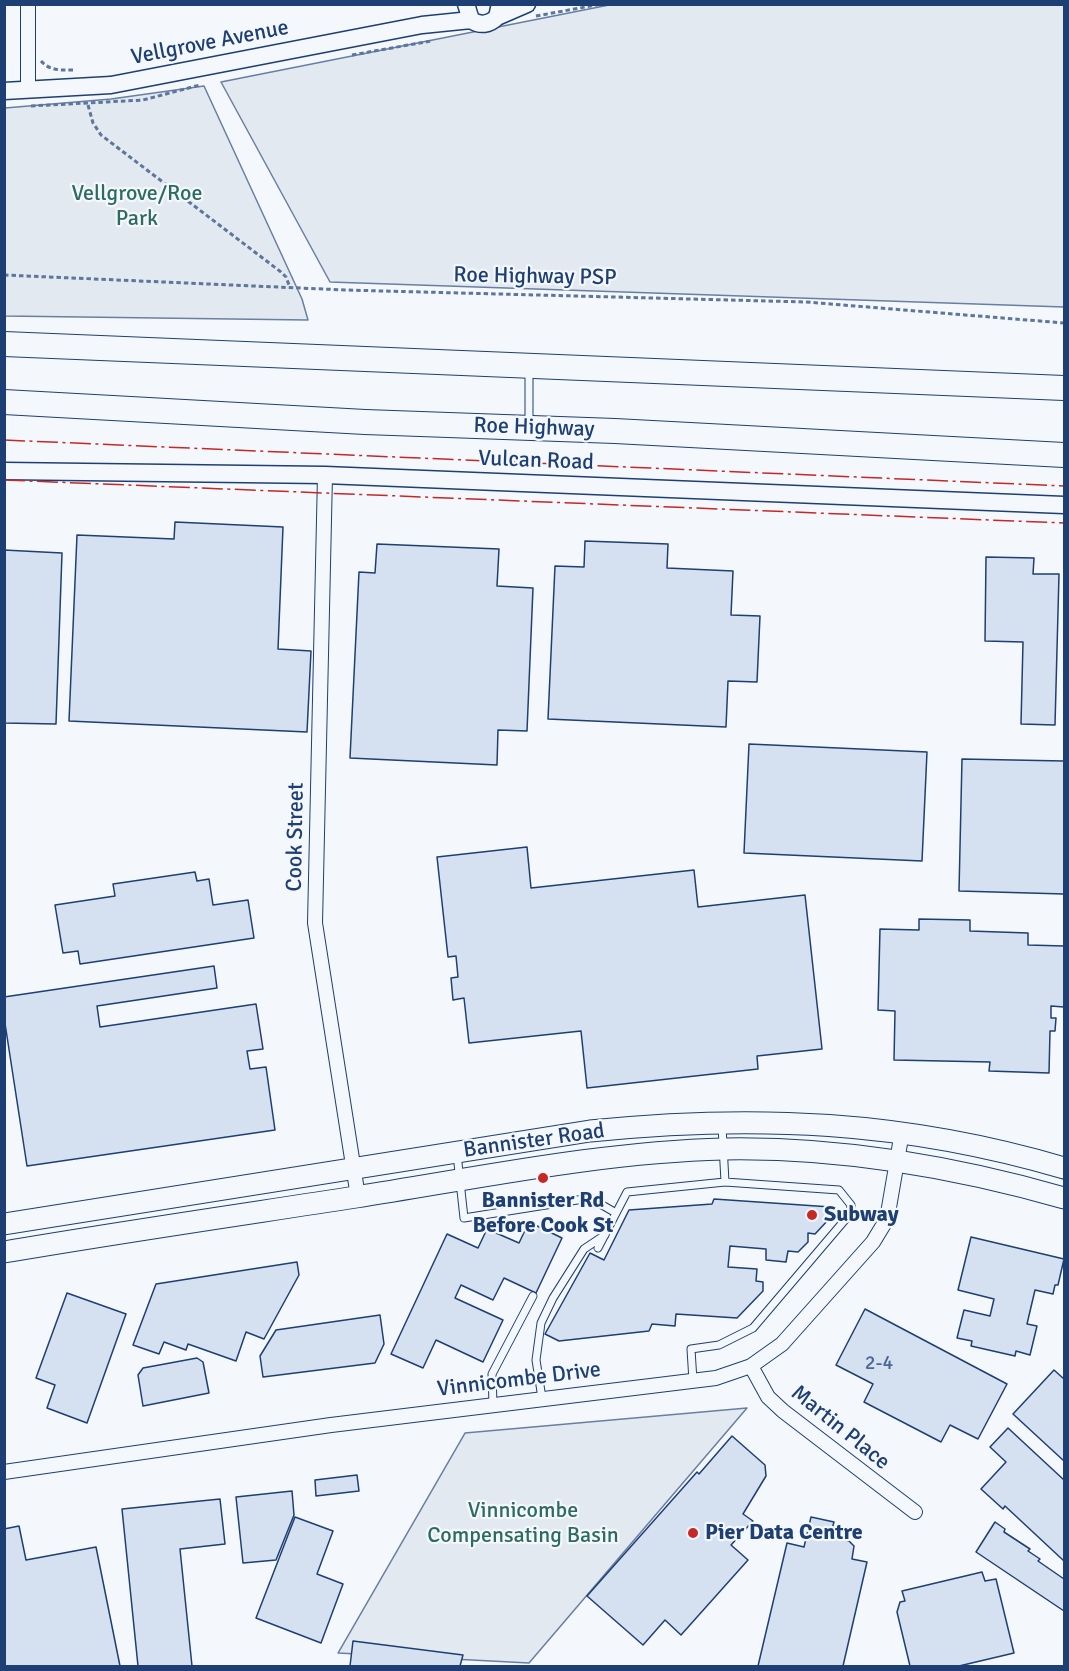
<!DOCTYPE html>
<style>
body{margin:0}
#map{position:relative;width:1069px;height:1671px;overflow:hidden;background:#f4f7fb;font-family:Signika,sans-serif}
canvas{display:block}
.frame{position:absolute;inset:0;border:6px solid #1d3f73;pointer-events:none}
</style>
<div id="map">
<canvas width="1069" height="1671"></canvas>
<div class="frame"></div>
</div>
<script>
const ctx = document.querySelector('canvas').getContext('2d');
ctx.lineJoin = 'round';
function fillPath(path, color) {
  ctx.fillStyle = color;
  ctx.fill(path, 'evenodd');
}
function stroke(path, color, width, dash) {
  ctx.strokeStyle = color;
  ctx.lineWidth = width;
  ctx.lineCap = dash ? 'butt' : 'round';
  ctx.setLineDash(dash || []);
  ctx.stroke(path);
}
function label(font, color, halo, rows, align = 'center') {
  ctx.font = font + ' Signika,sans-serif';
  ctx.lineWidth = 4.5;
  ctx.setLineDash([]);
  ctx.textBaseline = 'middle';
  ctx.strokeStyle = halo;
  ctx.fillStyle = color;
  for (const [text, x, y, turn = 0] of rows) {
    ctx.save();
    ctx.translate(x, y);
    ctx.rotate((+turn || 0) * Math.PI / 180);
    ctx.textAlign = isNaN(turn) ? turn : align;
    if (halo) ctx.strokeText(text, 0, 0);
    ctx.fillText(text, 0, 0);
    ctx.restore();
  }
}
const green = new Path2D(`
 M609 5H1064V307L330 282 221 82Z
 M204 86 302 299 308 320 5 316V108L111 99Z
 M747 1408 529 1663 338 1653 465 1433Z`);
fillPath(green, '#e3e9f0');
stroke(green, '#687fa3', 1.5);
const building = new Path2D(`
 M175 522 283 527 278 649 311 651 307 732 69 721 77 535 174 539Z
 M585 541 668 544 667 568 733 571 731 615 760 616 757 682 728 681 726 727 548 719 555 566 584 567Z
 M377 544 499 549 497 586 533 588 527 731 498 730 497 765 350 758 359 572 375 573Z
 M4 550 62 553 56 724 4 723Z
 M986 557 1034 558 1033 574H1059L1055 725 1021 724 1023 642 985 641Z
 M749 744 927 752 922 861 744 853Z
 M962 759 1064 761V894L959 891Z
 M527 847 531 888 694 870 698 907 805 895 822 1049 757 1056 758 1069 587 1088 581 1031 469 1043 464 998 453 1000 451 978 458 977 456 956 448 957 437 857Z
 M195 872 197 881 209 879 213 905 248 900 254 938 80 964 78 951 63 953 55 905 115 896 113 884Z
 M919 919 970 920V931L1028 933V945L1064 946V1007L1051 1006V1018H1056L1055 1031H1050L1049 1073 989 1071 990 1062 894 1060 895 1011 878 1010 880 929 919 930Z
 M214 966 217 988 97 1006 100 1027 256 1004 263 1049 247 1051 250 1069 266 1067 275 1130 27 1166 4 1017V997Z
 M714 1199 831 1207 830 1218 815 1234 808 1233V1242L798 1252 788 1251 786 1262 766 1260V1249L730 1246 728 1267 757 1269 756 1281 763 1282V1291L737 1318 676 1314 675 1326 652 1324 649 1331 559 1341 545 1334 590 1253 604 1260 629 1210 712 1204Z
 M529 1222 562 1238 536 1293 504 1278 493 1300 461 1285 455 1298 503 1320 483 1362 436 1340 423 1368 391 1354 447 1234 478 1248 487 1229 519 1243Z
 M971 1237 1064 1259 1058 1285H1055L1053 1294 1035 1290 1027 1324 1037 1326 1030 1355 1016 1351 1015 1356 971 1346 972 1341 957 1338 964 1310 990 1316 994 1299 958 1290Z
 M297 1262 299 1275 264 1339 246 1332 236 1361 188 1344 186 1350 164 1342 159 1354 133 1345 156 1284Z
 M67 1293 126 1314 87 1423 47 1408 55 1385 36 1378Z
 M865 1309 1007 1384 978 1439 950 1425 941 1442 864 1402 873 1384 836 1365Z
 M380 1315 384 1344 375 1363 263 1377 260 1356 276 1330Z
 M197 1358 203 1362 209 1393 143 1406 138 1375 143 1368Z
 M1054 1370 1064 1379V1461L1013 1414Z
 M1008 1428 1064 1480V1561L1005 1506 1003 1509 981 1489 1006 1462 990 1447Z
 M732 1436 765 1465 766 1476 743 1514 753 1521 731 1545 748 1560 681 1635 665 1620 643 1645 587 1596 697 1472 699 1474Z
 M357 1475 359 1491 316 1496 315 1480Z
 M292 1491 294 1515 276 1560 243 1563 236 1497Z
 M220 1499 225 1544 180 1549 192 1666H138L122 1509Z
 M295 1517 333 1531 317 1574 343 1584 321 1643 256 1618Z
 M811 1517 834 1522 830 1536 849 1541 854 1546 852 1559 867 1562 843 1666H758L787 1543 804 1547Z
 M995 1522 1005 1529 1004 1532 1030 1549 1028 1551 1040 1559 1038 1561 1064 1579V1611L976 1552Z
 M19 1526 26 1560 96 1547 120 1666H4V1529Z
 M982 1572 985 1581 996 1579 1014 1653 959 1666H910L897 1612 900 1602 905 1601 902 1591Z
 M353 1641 463 1655 460 1666H350Z`);
fillPath(building, '#d5e0f0');
stroke(building, '#1d3f73', 1.5);
const service = new Path2D(`
 M529 423V371
 M457 1154 464 1218 590 1198 616 1213
 M598 1248 627 1192 725 1182
 M693 1381 691 1349 719 1345 753 1328 850 1214 851 1205 839 1190 725 1182 722 1126
 M542 1398 536 1360 541 1323 553 1298 584 1249 605 1235
 M493 1404 492 1374 533 1296`);
const minor = new Path2D(`
 M28 4V90
 M325 475 315 923 358 1197
 M751 1366 768 1397 783 1411 915 1512
 M4 1472 331 1425 716 1378 751 1366 782 1344 873 1242 887 1219 902 1132`);
const tertiary = new Path2D(`
 M466 4 471 20C480 26 489 25 497 17L500 4
 M497 17 527 4
 M4 91 111 85 422 25 471 20
 M4 471 325 475 1064 505`);
const primary = new Path2D(`
 M4 1224 590 1131C755 1114 905 1121 1064 1168
 M4 1252C121 1232 239 1215 356 1197 478 1178 601 1152 724 1149 839 1147 955 1167 1064 1198`);
const motorway = new Path2D(`
 M4 344 1064 388
 M4 402 365 422 615 431 1064 455`);
stroke(service, '#1d3f73', 9);
stroke(minor, '#1d3f73', 16);
stroke(tertiary, '#1d3f73', 19);
stroke(primary, '#1d3f73', 23);
stroke(motorway, '#1d3f73', 26);
stroke(new Path2D(`
 M536 16 602 4
 M352 55 431 41
 M41 61C50 71 60 70 73 70
 M88 105 93 123 101 135 281 272 286 277 289 285
 M31 106 143 100 200 85
 M4 275 345 290 806 302 1064 323`), '#5e769c', 3, [4.5, 3]);
stroke(service, '#f4f7fb', 7);
stroke(minor, '#f4f7fb', 14);
stroke(tertiary, '#f4f7fb', 16);
stroke(primary, '#f4f7fb', 21);
stroke(motorway, '#f4f7fb', 24);
stroke(new Path2D(`
 M4 440 1064 486
 M4 480 1064 523`), '#c62828', 1.5, [21, 4.5, 3, 4.5]);
for (const [x, y, r, color] of [
 [543,1178,6,"#c62828"],
 [812,1215,6,"#c62828"],
 [693,1533,6,"#c62828"]
]) {
  const dot = new Path2D();
  dot.arc(x, y, r, 0, 2 * Math.PI);
  ctx.fillStyle = color;
  ctx.fill(dot);
  stroke(dot, '#f4f7fb', 2);
}
label('20px', '#4b6792', null, [
 ["2-4",879,1364]
]);
label('22px', '#1d3f73', '#f4f7fb', [
 ["Vellgrove Avenue",210,43,-11],
 ["Roe Highway PSP",535,277,1],
 ["Roe Highway",534,428,2],
 ["Vulcan Road",536,461,2],
 ["Cook Street",296,837,-89],
 ["Bannister Road",534,1141,-8],
 ["Vinnicombe Drive",519,1380,-7],
 ["Martin Place",840,1428,39]
]);
label('22px', '#2c6c60', '#f4f7fb', [
 ["Vellgrove/Roe",137,194],
 ["Park",137,219],
 ["Vinnicombe",523,1511],
 ["Compensating Basin",523,1536]
]);
label('bold 22px', '#1d3f73', '#f4f7fb', [
 ["Bannister Rd",543,1201,"center"],
 ["Before Cook St",543,1226,"center"],
 ["Subway",824,1215],
 ["Pier Data Centre",705,1533]
], 'left');
</script>
